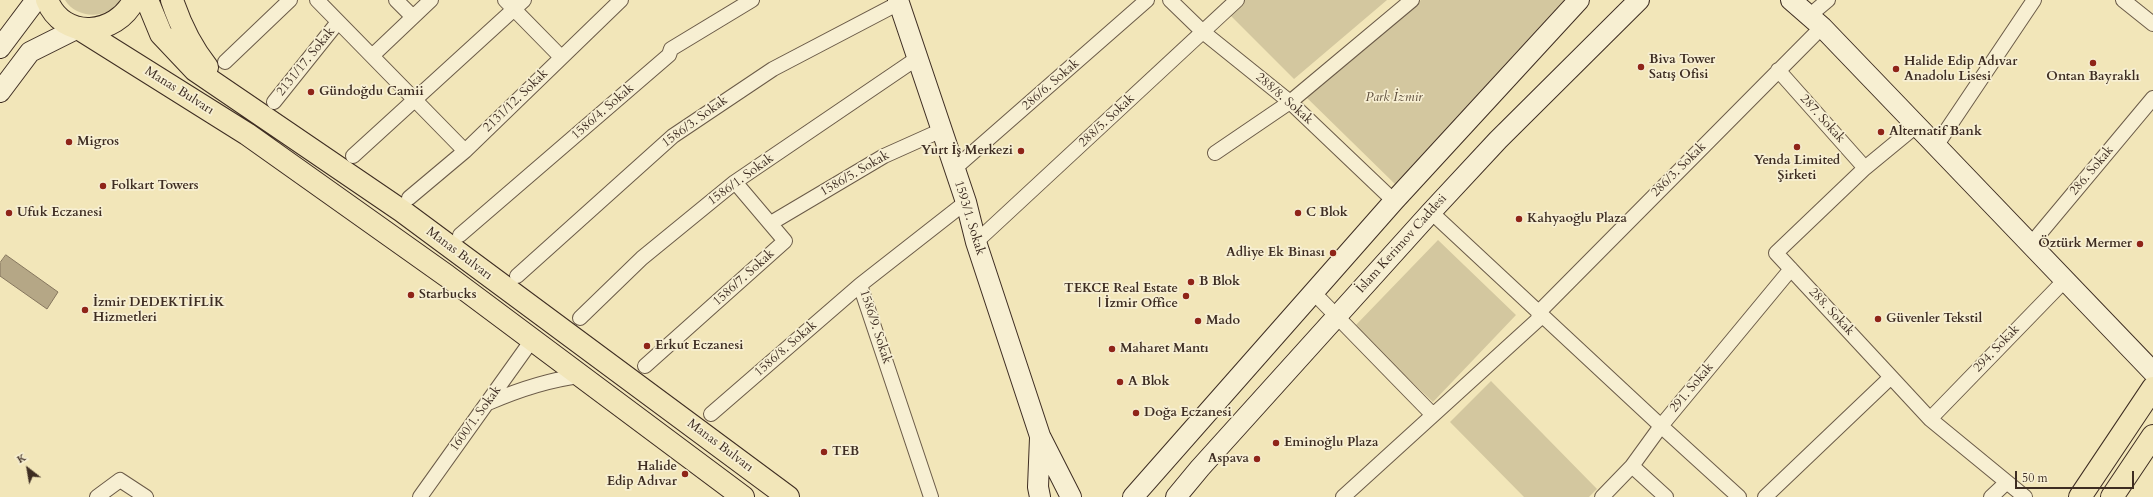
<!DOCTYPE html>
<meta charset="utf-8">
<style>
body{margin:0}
#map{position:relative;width:2153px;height:497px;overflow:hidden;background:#f2e6b9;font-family:Cardo,serif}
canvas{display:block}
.north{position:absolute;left:8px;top:449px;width:40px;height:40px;-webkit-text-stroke:3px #f7efd2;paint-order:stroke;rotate:329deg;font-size:11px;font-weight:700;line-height:16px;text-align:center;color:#3e2d22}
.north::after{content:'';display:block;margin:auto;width:14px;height:18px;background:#3e2d22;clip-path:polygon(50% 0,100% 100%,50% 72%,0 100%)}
.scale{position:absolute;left:2015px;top:471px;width:119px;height:18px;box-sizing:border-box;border:2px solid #3e2d22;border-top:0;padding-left:5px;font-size:12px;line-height:14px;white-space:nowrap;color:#3e2d22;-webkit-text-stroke:3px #f7efd2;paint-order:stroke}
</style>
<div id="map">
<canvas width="2153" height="497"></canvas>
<div class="north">K</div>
<div class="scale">50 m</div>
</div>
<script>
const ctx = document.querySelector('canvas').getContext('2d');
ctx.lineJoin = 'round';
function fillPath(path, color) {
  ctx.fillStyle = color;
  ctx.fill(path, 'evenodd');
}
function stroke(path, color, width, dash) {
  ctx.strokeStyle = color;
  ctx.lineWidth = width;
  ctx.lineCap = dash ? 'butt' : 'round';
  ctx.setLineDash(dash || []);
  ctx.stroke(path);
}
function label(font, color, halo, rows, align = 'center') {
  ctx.font = font + ' Cardo,serif';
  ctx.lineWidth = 3.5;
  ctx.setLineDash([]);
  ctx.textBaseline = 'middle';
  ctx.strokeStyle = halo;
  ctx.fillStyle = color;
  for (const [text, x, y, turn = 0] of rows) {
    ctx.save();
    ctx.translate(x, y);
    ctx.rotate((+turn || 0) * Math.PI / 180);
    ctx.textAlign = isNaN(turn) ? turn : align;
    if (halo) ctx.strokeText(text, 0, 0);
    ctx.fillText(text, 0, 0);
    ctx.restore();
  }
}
fillPath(new Path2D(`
 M65 0H122C109 19 77 20 65 0Z
 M1243 0H1387L1294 79 1228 13Z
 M1421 0H1567L1520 48 1396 185 1304 95C1342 62 1384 33 1421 0Z
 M1438 240 1516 315 1433 402 1354 327Z
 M1491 381 1597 489 1589 497H1524L1450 422Z`), '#d3c79f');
const water = new Path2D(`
 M6 255 58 292 47 309 0 276V263Z`);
fillPath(water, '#b5a786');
stroke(water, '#85765e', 1);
const street = new Path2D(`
 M317 0 465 151
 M396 0 413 17
 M505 0 561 57
 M1170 0 1203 32 1290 102 1394 201
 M2123 0 2153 24
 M1809 16 1828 0
 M372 56 431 0
 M225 62 290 0
 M1778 70 1865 168
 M274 102 338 22
 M1916 126 1865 168 1776 253 1930 419 2025 497
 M1936 146 2034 0
 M1215 153 1290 102 1412 0
 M353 156 524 0
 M954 169 1147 0
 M409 198 465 151 621 0
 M1431 212 1661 426 1632 466 1666 497
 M771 223 884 156 942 130
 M460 235 669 55 671 49 752 0
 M976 242 1237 0
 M2031 244 2153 98
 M517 276 673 136 773 69 899 3
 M1313 292 1432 414
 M1538 313 1822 27
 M580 318 642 258 735 182 916 59
 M645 366 785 241 735 182
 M488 403C518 390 547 380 580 376
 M711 414 860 285
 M1930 419 2065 280
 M97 497 120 480 146 497
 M420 497 532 340
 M931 497 860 285 966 202
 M1343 497 1542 316
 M1602 497 1632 466
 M1739 497 1661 426 1791 269
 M1765 497 1891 377
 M1991 497 2007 482`);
const secondary = new Path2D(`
 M898 0 966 202 976 242 1040 436 1071 497
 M1791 0 1822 27 1944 154 2153 372
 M0 48 36 0
 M0 92 30 52 78 28
 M1040 438 1038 487 1040 497
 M1133 497 1394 201 1579 0
 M1176 497 1200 468 1431 212 1498 140 1639 0`);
const primary = new Path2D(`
 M47 0C63 41 116 36 134 0
 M147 0 161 34 195 70 402 211 788 497
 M172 0C180 24 191 47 207 67
 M78 28 247 134 447 276 743 497
 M2080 497 2153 388`);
const highway = new Path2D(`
 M2112 497 2153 436`);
stroke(street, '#6b5b48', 16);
stroke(secondary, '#3e2d22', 22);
stroke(primary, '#3e2d22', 24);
stroke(highway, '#3e2d22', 24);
stroke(street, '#f7efd2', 14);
stroke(secondary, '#f7efd2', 20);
stroke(primary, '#f2e6b9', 22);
stroke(highway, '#f2e6b9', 22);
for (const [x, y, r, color] of [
 [2093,63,4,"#8f2418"],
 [1641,67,4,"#8f2418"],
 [1896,69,4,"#8f2418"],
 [311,92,4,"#8f2418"],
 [1881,132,4,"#8f2418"],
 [69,142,4,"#8f2418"],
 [1797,147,4,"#8f2418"],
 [1021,151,4,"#8f2418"],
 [103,186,4,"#8f2418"],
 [9,213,4,"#8f2418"],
 [1298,213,4,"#8f2418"],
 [1519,219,4,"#8f2418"],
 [2140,244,4,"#8f2418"],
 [1333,253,4,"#8f2418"],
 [1191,282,4,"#8f2418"],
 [411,295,4,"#8f2418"],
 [1186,296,4,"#8f2418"],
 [85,310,4,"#8f2418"],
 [1878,319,4,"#8f2418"],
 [1198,321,4,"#8f2418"],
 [647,346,4,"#8f2418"],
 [1112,349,4,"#8f2418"],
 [1120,382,4,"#8f2418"],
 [1136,413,4,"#8f2418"],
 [1276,443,4,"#8f2418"],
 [824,452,4,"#8f2418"],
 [1257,459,4,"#8f2418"],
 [685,474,4,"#8f2418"]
]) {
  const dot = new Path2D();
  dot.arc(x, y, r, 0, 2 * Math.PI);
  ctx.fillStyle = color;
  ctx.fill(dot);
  stroke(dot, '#f7efd2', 1.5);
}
label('bold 13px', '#3e2d22', '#f7efd2', [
 ["Biva Tower",1649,60],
 ["Satış Ofisi",1649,75],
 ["Halide Edip Adıvar",1904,62],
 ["Anadolu Lisesi",1904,77],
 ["Ontan Bayraklı",2093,77,"center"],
 ["Gündoğdu Camii",319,92],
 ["Alternatif Bank",1889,132],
 ["Migros",77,142],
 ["Yurt İş Merkezi",1013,151,"right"],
 ["Yenda Limited",1797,161,"center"],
 ["Şirketi",1797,176,"center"],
 ["Folkart Towers",111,186],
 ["Ufuk Eczanesi",17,213],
 ["C Blok",1306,213],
 ["Kahyaoğlu Plaza",1527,219],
 ["Öztürk Mermer",2132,244,"right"],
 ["Adliye Ek Binası",1325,253,"right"],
 ["B Blok",1199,282],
 ["TEKCE Real Estate",1178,289,"right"],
 ["| İzmir Office",1178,304,"right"],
 ["Starbucks",419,295],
 ["İzmir DEDEKTİFLİK",93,303],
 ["Hizmetleri",93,318],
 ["Güvenler Tekstil",1886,319],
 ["Mado",1206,321],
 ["Erkut Eczanesi",655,346],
 ["Maharet Mantı",1120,349],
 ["A Blok",1128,382],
 ["Doğa Eczanesi",1144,413],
 ["Eminoğlu Plaza",1284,443],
 ["TEB",832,452],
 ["Aspava",1249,459,"right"],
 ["Halide",677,467,"right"],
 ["Edip Adıvar",677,482,"right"]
], 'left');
label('13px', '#3e2d22', '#f7efd2', [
 ["2131/17. Sokak",306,62,-51],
 ["286/6. Sokak",1051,85,-41],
 ["Manas Bulvarı",179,91,32],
 ["288/8. Sokak",1284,99,41],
 ["2131/12. Sokak",516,101,-44],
 ["1586/4. Sokak",603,112,-41],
 ["287. Sokak",1822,119,48],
 ["288/5. Sokak",1107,121,-43],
 ["1586/3. Sokak",695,122,-36],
 ["286/3. Sokak",1679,170,-45],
 ["286. Sokak",2092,171,-50],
 ["1586/5. Sokak",855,174,-30],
 ["1586/1. Sokak",741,180,-36],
 ["1593/1. Sokak",969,218,73],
 ["İslam Kerimov Caddesi",1402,244,-48],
 ["Manas Bulvarı",459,254,37],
 ["1586/7. Sokak",744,278,-42],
 ["288. Sokak",1831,312,47],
 ["1586/9. Sokak",875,327,72],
 ["1586/8. Sokak",786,349,-41],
 ["294. Sokak",1997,349,-46],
 ["291. Sokak",1692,388,-50],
 ["1600/1. Sokak",476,419,-54],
 ["Manas Bulvarı",720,446,37]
]);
label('italic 13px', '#5c4c3b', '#f7efd2', [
 ["Park İzmir",1394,98]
]);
</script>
